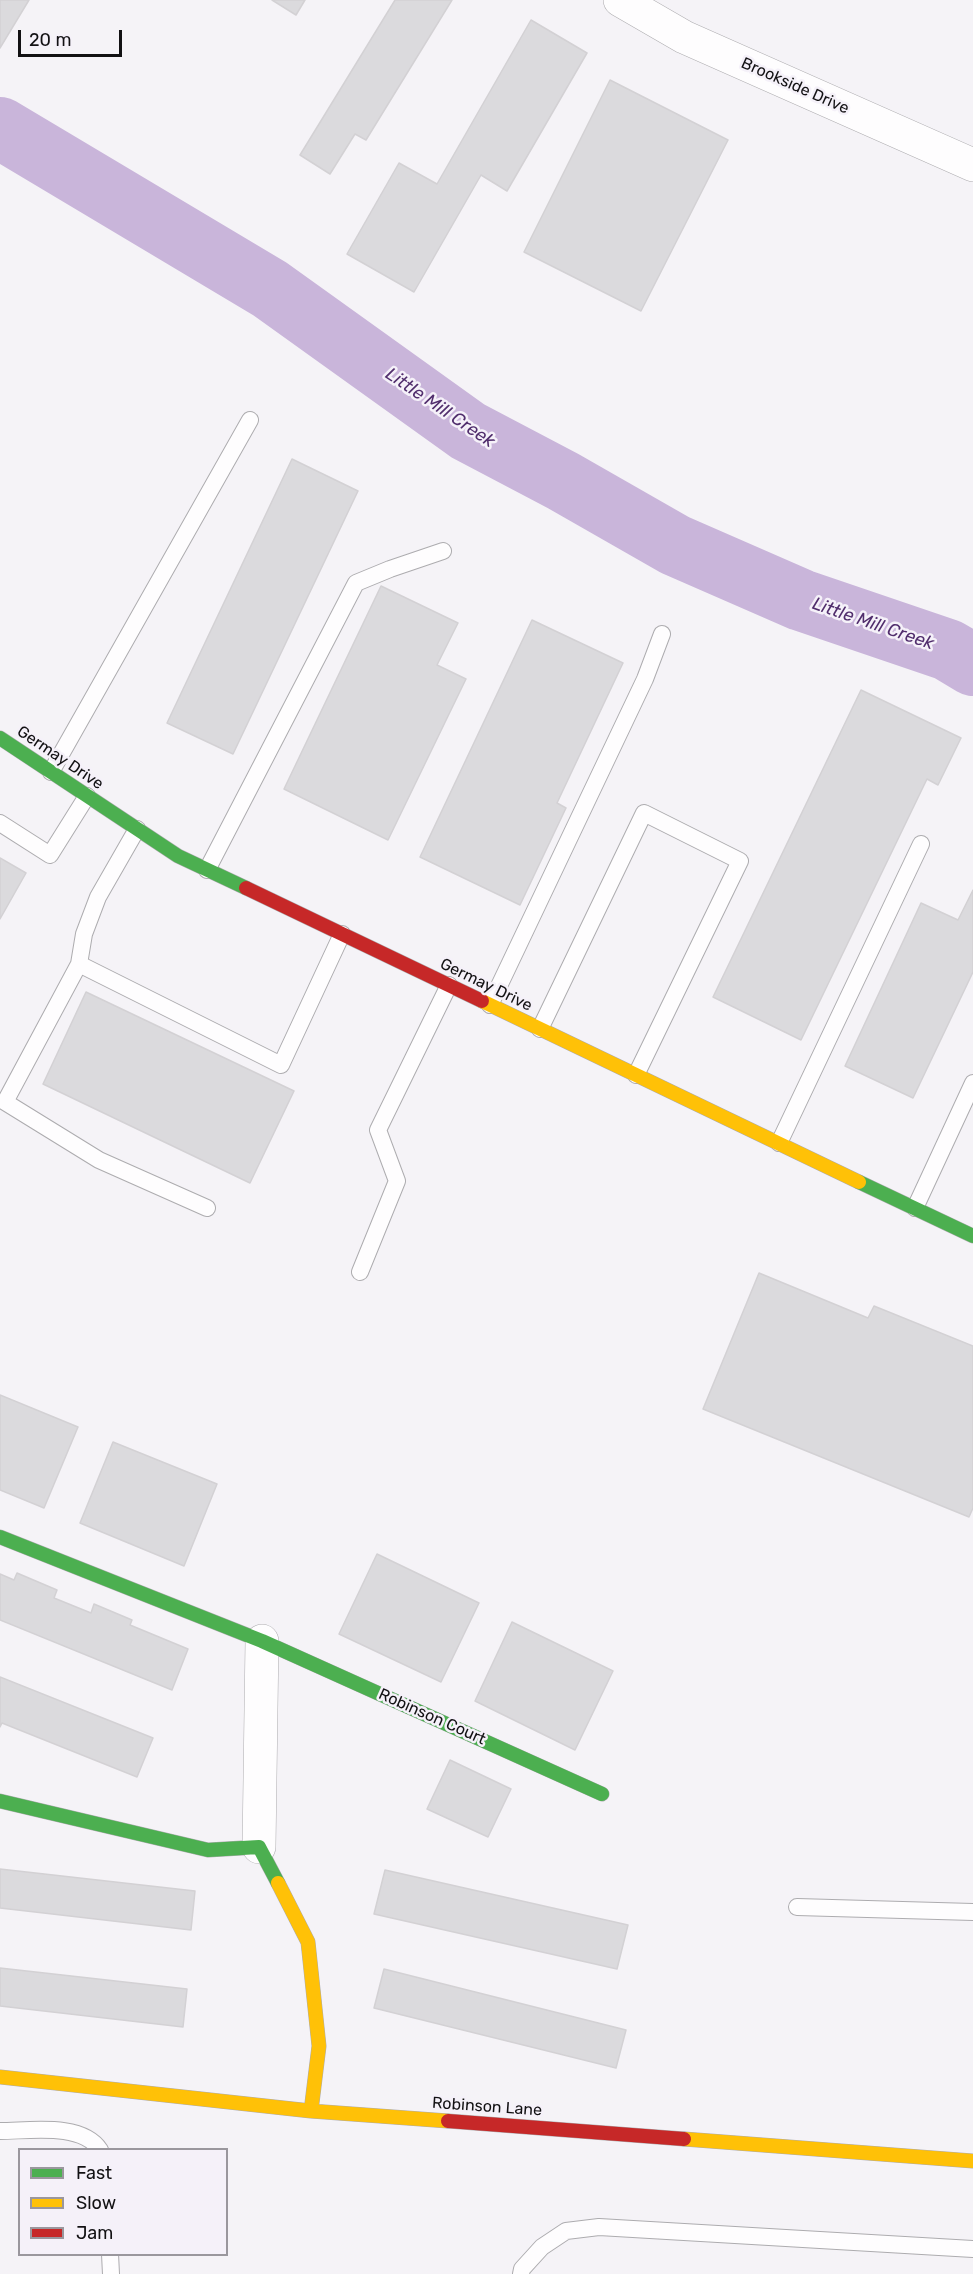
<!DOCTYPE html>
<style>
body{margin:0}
#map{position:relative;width:973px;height:2274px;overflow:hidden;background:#f5f3f7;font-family:Rubik,sans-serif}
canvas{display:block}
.legend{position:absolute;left:18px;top:2148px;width:210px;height:108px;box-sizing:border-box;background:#f5f1f9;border:2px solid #9a979d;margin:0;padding:8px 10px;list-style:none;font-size:18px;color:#121113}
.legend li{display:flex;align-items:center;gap:12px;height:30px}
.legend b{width:30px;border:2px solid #9a979d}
.scale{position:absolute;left:18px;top:30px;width:104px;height:27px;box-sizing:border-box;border:3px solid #121113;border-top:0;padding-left:8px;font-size:18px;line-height:21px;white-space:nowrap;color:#121113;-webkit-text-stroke:4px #f5f1f9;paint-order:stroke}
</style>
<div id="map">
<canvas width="973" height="2274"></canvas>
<ul class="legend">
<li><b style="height:8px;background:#4caf50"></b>Fast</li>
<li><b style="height:8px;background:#ffc107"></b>Slow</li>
<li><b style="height:8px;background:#c62828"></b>Jam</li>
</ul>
<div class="scale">20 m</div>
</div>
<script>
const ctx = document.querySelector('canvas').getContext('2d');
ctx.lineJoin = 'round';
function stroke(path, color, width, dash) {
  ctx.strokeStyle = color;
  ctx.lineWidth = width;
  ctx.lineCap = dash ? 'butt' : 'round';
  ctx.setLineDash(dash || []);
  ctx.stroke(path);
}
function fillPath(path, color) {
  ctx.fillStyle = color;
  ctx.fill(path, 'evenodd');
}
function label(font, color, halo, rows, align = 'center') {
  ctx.font = font + ' Rubik,sans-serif';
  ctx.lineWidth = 5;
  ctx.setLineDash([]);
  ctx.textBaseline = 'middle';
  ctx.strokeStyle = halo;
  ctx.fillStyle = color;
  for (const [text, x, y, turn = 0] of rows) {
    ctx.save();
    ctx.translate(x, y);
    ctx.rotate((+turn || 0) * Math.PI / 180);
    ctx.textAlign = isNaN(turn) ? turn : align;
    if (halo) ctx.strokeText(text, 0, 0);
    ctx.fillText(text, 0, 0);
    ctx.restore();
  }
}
stroke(new Path2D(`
 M0 128 270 289 468 431 563 481 675 545 801 600 948 650 973 665`), '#c9b5da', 62);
const building = new Path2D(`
 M0 0H29L0 48Z
 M272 0H305L296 15Z
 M395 0H452L366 140 355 134 330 174 300 155Z
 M531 20 587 53 507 191 481 175 414 292 347 254 399 163 437 184Z
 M610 80 728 140 641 311 524 252Z
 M292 459 358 491 233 754 167 723Z
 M381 586 458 623 437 665 466 679 388 840 284 789Z
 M532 620 623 663 557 803 566 808 520 905 420 857Z
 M861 690 961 738 938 785 927 779 801 1040 713 997Z
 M0 858 26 873 0 919Z
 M973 890V972L913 1098 845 1066 921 903 958 920Z
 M86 992 294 1091 250 1183 43 1084Z
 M759 1273 868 1318 874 1306 973 1346V1508L969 1517 703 1409Z
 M0 1395 78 1427 44 1508 0 1490Z
 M113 1442 217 1484 184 1566 80 1523Z
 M377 1554 479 1603 441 1682 339 1634Z
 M17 1573 57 1590 54 1598 91 1613 94 1604 132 1620 130 1625 188 1649 172 1690 0 1620V1574L14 1580Z
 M512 1622 613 1671 575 1750 475 1701Z
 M0 1677 153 1738 137 1777 2 1723 0 1727Z
 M450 1760 511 1789 488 1837 427 1809Z
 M0 1869 195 1891 191 1930 0 1908Z
 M385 1870 628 1925 617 1969 374 1914Z
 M0 1968 187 1989 183 2027 0 2006Z
 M384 1969 626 2030 616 2068 374 2008Z`);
fillPath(building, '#dbdadd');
stroke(building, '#d3d1d4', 1.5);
const lane = new Path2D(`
 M51 772 250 420
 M0 823 50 855 87 796
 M137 829 98 897 84 934 79 964 5 1102 99 1160 207 1208
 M207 870 356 583 390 569 443 551
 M79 964 281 1065 342 934
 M490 1005 645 679 662 634
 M540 1029 644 813 740 861 636 1075
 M779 1143 921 844
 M915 1208 973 1083
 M360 1272 397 1181 378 1130 449 985
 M797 1907 973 1912
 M0 2131C29 2131 82 2122 100 2150
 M110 2254 111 2274
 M521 2274 522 2269 542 2247 566 2231 599 2227 973 2249`);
const street = new Path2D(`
 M620 0 684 37 973 165
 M259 1847 262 1641`);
const fast = new Path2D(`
 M0 738 178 856 246 888
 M859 1182 973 1236
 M0 1537 262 1641 602 1794
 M0 1801 208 1850 259 1847 278 1883`);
const slow = new Path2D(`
 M482 1001 859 1182
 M278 1883 308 1942 319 2046 311 2111
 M0 2077 311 2111 448 2121
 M684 2139 973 2161`);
const jam = new Path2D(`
 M246 888 482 1001
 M448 2121 684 2139`);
stroke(lane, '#adacaf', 18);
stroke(street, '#adacaf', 34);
stroke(fast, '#adacaf', 15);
stroke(slow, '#adacaf', 15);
stroke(jam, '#adacaf', 15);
stroke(lane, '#fefdfe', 16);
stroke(street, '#fefdfe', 33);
stroke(fast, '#4caf50', 14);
stroke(slow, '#ffc107', 14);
stroke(jam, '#c62828', 14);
label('16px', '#121113', '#f5f1f9', [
 ["Brookside Drive",795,86,24],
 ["Germay Drive",60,758,34],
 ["Germay Drive",486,985,26],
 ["Robinson Court",432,1717,24],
 ["Robinson Lane",487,2107,4]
]);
label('italic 18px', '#512e6d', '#f5f1f9', [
 ["Little Mill Creek",440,408,34],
 ["Little Mill Creek",873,624,19]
]);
</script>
